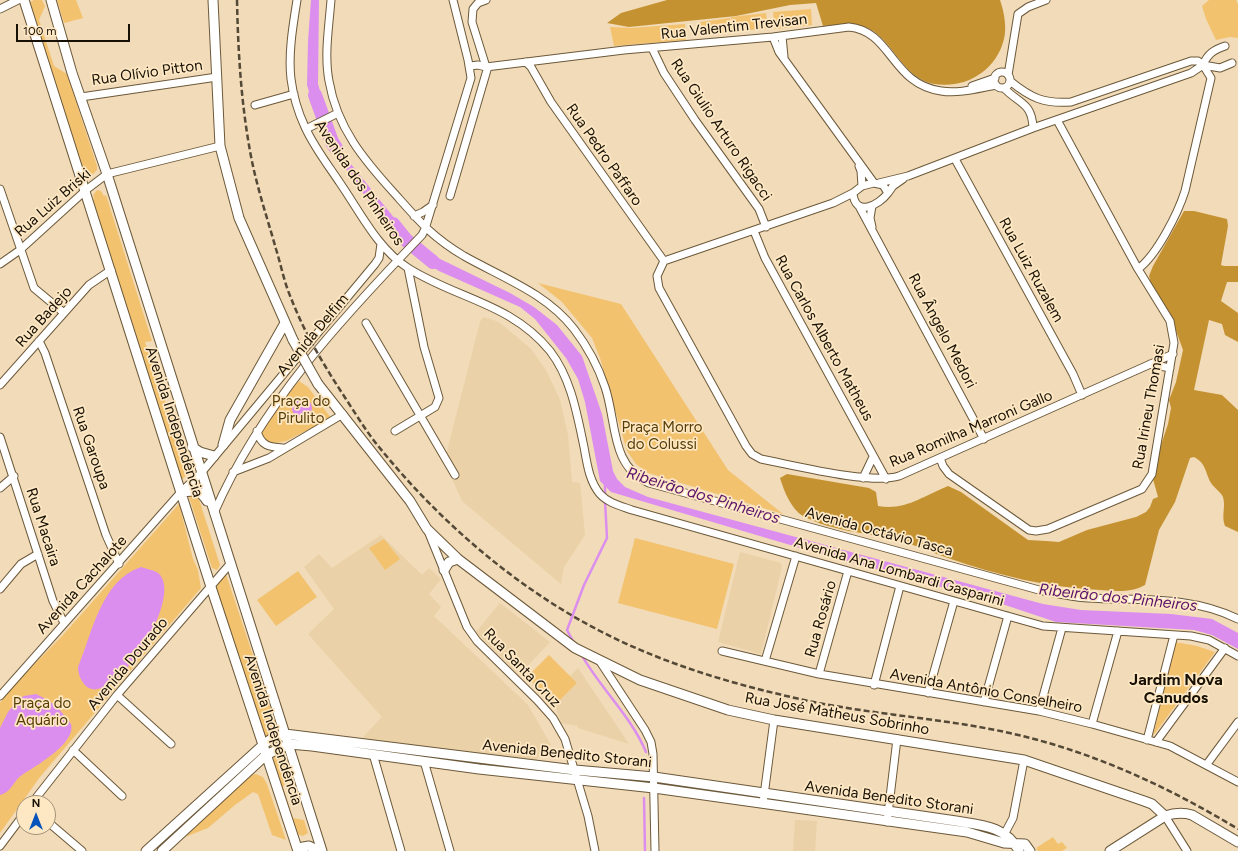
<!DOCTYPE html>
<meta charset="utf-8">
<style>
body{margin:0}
#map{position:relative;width:1238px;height:851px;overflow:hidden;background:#f1dbb8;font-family:Figtree,sans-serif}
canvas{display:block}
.north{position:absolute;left:16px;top:795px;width:40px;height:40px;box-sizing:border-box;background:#fee8c4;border:1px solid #a29277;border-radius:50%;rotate:0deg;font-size:11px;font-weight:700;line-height:16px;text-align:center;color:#171004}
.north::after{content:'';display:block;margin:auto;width:14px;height:18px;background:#0852bc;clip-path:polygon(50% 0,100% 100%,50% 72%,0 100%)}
.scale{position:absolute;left:16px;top:24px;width:114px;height:18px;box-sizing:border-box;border:2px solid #171004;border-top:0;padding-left:5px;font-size:12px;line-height:14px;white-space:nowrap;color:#171004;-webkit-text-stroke:3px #fee8c4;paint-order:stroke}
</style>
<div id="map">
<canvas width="1238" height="851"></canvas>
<div class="north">N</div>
<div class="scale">100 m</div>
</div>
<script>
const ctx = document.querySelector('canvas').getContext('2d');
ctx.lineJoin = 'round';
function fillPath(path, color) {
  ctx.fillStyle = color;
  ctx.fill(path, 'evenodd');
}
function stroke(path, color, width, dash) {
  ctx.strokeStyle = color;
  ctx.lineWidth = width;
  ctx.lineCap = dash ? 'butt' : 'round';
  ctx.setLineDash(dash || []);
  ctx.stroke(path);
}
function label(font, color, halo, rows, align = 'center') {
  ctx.font = font + ' Figtree,sans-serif';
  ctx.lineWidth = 3.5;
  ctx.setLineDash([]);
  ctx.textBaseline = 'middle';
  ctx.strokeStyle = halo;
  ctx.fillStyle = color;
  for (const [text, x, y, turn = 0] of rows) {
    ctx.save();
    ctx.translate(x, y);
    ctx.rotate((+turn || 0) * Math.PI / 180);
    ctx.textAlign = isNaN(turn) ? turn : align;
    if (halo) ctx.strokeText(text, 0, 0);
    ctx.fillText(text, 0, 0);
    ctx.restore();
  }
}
fillPath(new Path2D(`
 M483 317 499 322 531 349 546 370 560 400 568 435 572 482 580 483 585 535 564 567 561 584 462 501 452 479 460 474 446 455 480 322Z
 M381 535 422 575 429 568 441 579 429 594 441 607 434 616 528 705 551 745 534 762 368 741 363 737 382 717 308 634 334 609 304 567 319 554 332 568Z
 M740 552 781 563 782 567 761 654 718 642Z
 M500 603 550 642 519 675 476 632Z
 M578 668 629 744 578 728V726L561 723 555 705 577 683 570 676Z
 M795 820 817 821 815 851H793Z`), '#ebd1a7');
fillPath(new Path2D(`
 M34 0H42L45 6 39 20 54 66 67 74 97 166V170L92 175 84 173 28 3Z
 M57 0H76L83 18 64 23Z
 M1209 0H1236L1238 4V38L1230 37 1216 40 1206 19 1202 6Z
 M811 9 812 25 775 29 773 12Z
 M766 13 768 28 733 32 731 17Z
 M730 18 732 32 702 36 700 22Z
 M685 24 686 40 614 46 610 27 631 28Z
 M97 190 101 191 104 196 106 195 152 341 145 342 167 407H173L192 469 181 481 91 200 94 199 93 195Z
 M538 283 621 304 728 470 783 514 648 473 636 464 627 451 600 358 592 338 562 302Z
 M299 381 308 387 331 418 286 441 269 444 260 436 262 430 290 390Z
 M191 494 198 496 220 565 217 570 212 568 189 497Z
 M179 504 193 559 198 570 201 588 40 777 0 833V703L11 688 63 635Z
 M635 538 734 564 717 629 618 603Z
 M384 539 400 559 385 570 369 548Z
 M298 571 317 597 276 626 257 600Z
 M226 574 276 725 275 732 264 737 214 587Z
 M1175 642 1197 646 1215 652 1153 736Z
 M549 655 577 683 555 705 527 677Z
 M284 752 291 774 283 787 293 818 304 820 308 833 303 836 297 834 273 765 274 756Z
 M256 774 263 777 267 784 286 840 272 835 258 794 253 792 235 805 208 828 185 837 251 775Z
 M1053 837 1058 844 1062 842 1067 848 1062 851H1038L1036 848Z`), '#f3c26f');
fillPath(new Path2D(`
 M667 0H1000C1004 11 1007 28 1004 39 996 71 966 89 934 84 901 78 893 37 865 27 853 22 836 25 823 26L816 3 790 5 736 16 629 27 607 23 621 13Z
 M1184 211H1194L1227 219 1228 226 1221 265 1224 266H1238V282H1227L1221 301 1238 313V342L1225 335 1222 324 1209 320 1194 390 1222 395 1238 410V532L1225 526C1221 516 1226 507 1223 497 1221 492 1214 488 1211 483 1205 472 1206 463 1194 457L1190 458 1175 502 1159 530 1145 585C1131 593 1116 591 1101 590 1049 588 997 575 948 558 931 552 916 545 899 541 867 532 833 532 803 516 791 509 784 491 780 478L787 474 869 488 876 492 878 506C905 511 923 496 948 486L961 492 1028 540 1046 541 1059 542 1087 530 1136 517 1146 512 1150 507 1153 499 1158 497 1153 479V469L1168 424 1171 408 1169 400 1176 382 1183 350 1171 317 1151 285 1149 276 1153 266Z`), '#c59232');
fillPath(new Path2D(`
 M311 0H319L318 84 326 112 316 115 307 85 308 41Z
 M331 130 346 158 408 235 400 242 379 216 322 135Z
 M422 244 434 256 510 293 534 307 557 325 582 356 602 414 613 471 617 479 625 487 648 497 1043 604 1081 610 1171 614 1212 619 1238 633V649L1212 635 1194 630 1056 622 999 603 797 547 611 492 600 481 585 402 578 379 566 358 535 319 520 307 439 271 414 255Z
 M292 408a10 10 0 1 1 20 0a10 10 0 1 1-20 0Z
 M141 567C146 569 154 570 158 573 187 596 109 716 84 684 80 679 78 673 78 667 92 634 101 580 141 567Z
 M36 694C47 699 56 705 63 714 65 717 69 720 71 724 77 743 34 767 22 775 13 781 12 792 0 795V728L8 712 19 699 24 696Z`), '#dc8eef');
stroke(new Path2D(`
 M605 483V496
 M574 643 567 630 584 585 607 538 605 501
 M581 654C600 688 631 716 646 752
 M644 798 645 851`), '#dc8eef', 2.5);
stroke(new Path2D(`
 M315 95 332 142 336 148
 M393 224 406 240 433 262`), '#dc8eef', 14);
const minor = new Path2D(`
 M297 0C293 25 288 54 291 79 293 95 298 112 305 127 314 147 328 165 340 183 360 212 378 249 408 268 457 299 511 303 550 351 571 378 577 414 584 447 587 463 589 481 600 494 608 503 621 506 632 510L1043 626 1191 636 1209 640 1238 656
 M331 0C329 26 324 55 329 81 337 128 364 160 395 194 419 221 432 237 464 256 503 278 546 293 574 329 587 346 598 366 605 387 617 422 610 466 649 483L1039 590C1055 593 1071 597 1088 598 1140 601 1189 595 1238 619
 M0 9 18 0
 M782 36 784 57
 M773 37 779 52 874 183
 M652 48 664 73 695 120 759 209 766 227
 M526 62 531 67 551 102 664 261
 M470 66 478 65 486 67 624 50 773 37 849 27C892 31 891 84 941 91 959 94 979 88 996 85
 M994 80a8 8 0 1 1 16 0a8 8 0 1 1-16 0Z
 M1008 75 1018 14 1028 7 1046 0
 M1010 81C1031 98 1044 104 1071 102L1191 61H1198L1203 65C1208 53 1214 50 1225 46
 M972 86 995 78
 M1004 88C1019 104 1032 102 1033 128
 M81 97 217 77
 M255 105 294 94
 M306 129 338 113
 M955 159 1073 374 1082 395
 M859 166 861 171 862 186
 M874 183 883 185 888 193C879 205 855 218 853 193L862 186Z
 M879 183 908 176 1033 128 1191 73 1203 65 1220 68 1232 63
 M0 189 34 288 64 313
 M888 193 893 186 903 179
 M450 196 487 70 472 22 473 9 478 3 486 0
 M859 206 984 439
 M872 206 870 218 872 227
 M414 216 423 212 433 205
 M754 231 765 258 886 479
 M664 261 657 276 659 288 746 446 752 454 761 459C793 465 871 485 899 476L1173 354
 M664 261 833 203 853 193
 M0 264 20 250 86 190 107 174 220 146
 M1138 269C1157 255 1178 213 1185 191L1211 78 1203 65
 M366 323 455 475
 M39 341 45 353 106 535 119 564
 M1150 364 1170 368
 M0 385 89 285 111 270
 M257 431C261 446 269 447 283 448
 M395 431 435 407 439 398 424 347 408 268
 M0 437 53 601 64 623
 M940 458 943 466 949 474 1029 530 1036 531 1048 529 1142 489 1152 474 1174 343 1170 321 1138 269 1057 120
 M233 472 269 458 343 414
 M863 478 873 457
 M0 488 14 476
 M214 513C261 405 341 319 422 235L425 229 471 78 468 60 453 0
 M428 531 467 627 477 641 537 700 553 718 565 739 588 816 595 851
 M0 589 21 564 38 554
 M722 651 819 674 1039 711 1092 724 1170 746 1238 782
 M599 660 645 730 651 742 653 754 655 851
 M765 661 796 556
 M819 674 848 571
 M874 685 900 586
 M928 693 954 601
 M117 695 171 744
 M0 696 181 492 201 473 375 264 379 258 381 244
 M984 702 1008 616
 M1039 711 1062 628
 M1092 724 1118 631
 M1147 740 1174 635
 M1156 742 1225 648
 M73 750 122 796
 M373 754 401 851
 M424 761 450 851
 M1207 764 1238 722
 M32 803 117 695 230 564
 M763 803 774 720
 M1165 816 1187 851
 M48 822 82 851
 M887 822 897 739
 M1005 833 1013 818 1024 760
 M0 846 24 814`);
const major = new Path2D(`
 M24 0 211 587 298 851
 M51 0 72 73 107 174 322 851
 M213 0 220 146 239 218 293 340
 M318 384 410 501 427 529 458 559 575 648 640 680 728 710 774 720 1024 760 1144 801 1152 804 1165 816
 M223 445 230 420 285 323
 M192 447 200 452 214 456
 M181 492C195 491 199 488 207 501
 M444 570 449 562 458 559
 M298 848 309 846 319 851
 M146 851 263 745 271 739 285 734 575 770 654 777 956 821C981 825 1006 826 1019 851
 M162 851 266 755 289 744 312 746 479 769 654 788 967 832 1004 843 1025 844 1030 851
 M1110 851 1165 816C1174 813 1182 812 1192 815L1238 842`);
stroke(minor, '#6c593a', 9);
stroke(major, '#6c593a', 11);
stroke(minor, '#fff', 7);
stroke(major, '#fff', 9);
stroke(new Path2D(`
 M237 0C238 51 241 101 250 151 256 185 267 217 276 249 281 265 284 282 291 298 304 332 322 362 342 393 354 411 365 430 379 447 439 521 515 587 600 631 660 662 725 682 791 697 861 714 935 717 1005 732 1089 750 1165 785 1238 829`), '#544937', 2.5, [6, 3]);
const majorBridge = new Path2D(`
 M293 340 318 384`);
stroke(majorBridge, '#6c593a', 11, []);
stroke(majorBridge, '#fff', 9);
label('15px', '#171004', '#fee8c4', [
 ["Rua Valentim Trevisan",734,27,-6],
 ["Rua Olívio Pitton",147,73,-8],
 ["Rua Giulio Arturo Rigacci",721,130,56],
 ["Rua Pedro Paffaro",604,155,55],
 ["Avenida dos Pinheiros",359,183,56],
 ["Rua Luiz Briski",53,203,-41],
 ["Rua Luiz Ruzalem",1031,270,61],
 ["Rua Badejo",44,317,-48],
 ["Rua Ângelo Medori",942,331,62],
 ["Avenida Delfim",313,335,-50],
 ["Rua Carlos Alberto Matheus",824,338,61],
 ["Rua Irineu Thomasi",1149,407,-80],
 ["Avenida Independência",174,422,72],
 ["Rua Romilha Marroni Gallo",971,429,-23],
 ["Rua Garoupa",91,448,71],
 ["Rua Macaira",43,527,72],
 ["Avenida Octávio Tasca",879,532,15],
 ["Avenida Ana Lombardi Gasparini",899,572,16],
 ["Avenida Cachalote",82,585,-48],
 ["Rua Rosário",821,619,-74],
 ["Avenida Dourado",128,664,-50],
 ["Rua Santa Cruz",522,668,46],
 ["Avenida Antônio Conselheiro",986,691,10],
 ["Rua José Matheus Sobrinho",837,714,10],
 ["Avenida Independência",273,730,72],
 ["Avenida Benedito Storani",567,754,6],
 ["Avenida Benedito Storani",889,798,8]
]);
label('15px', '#573d07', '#fee8c4', [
 ["Praça do",301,402],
 ["Pirulito",301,419],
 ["Praça Morro",662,428],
 ["do Colussi",662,445],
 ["Praça do",42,704],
 ["Aquário",42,721]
]);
label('italic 16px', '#5a126a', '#fee8c4', [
 ["Ribeirão dos Pinheiros",703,496,17],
 ["Ribeirão dos Pinheiros",1118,598,6]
]);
label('bold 16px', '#171004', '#fee8c4', [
 ["Jardim Nova",1176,680],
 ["Canudos",1176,698]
]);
</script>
